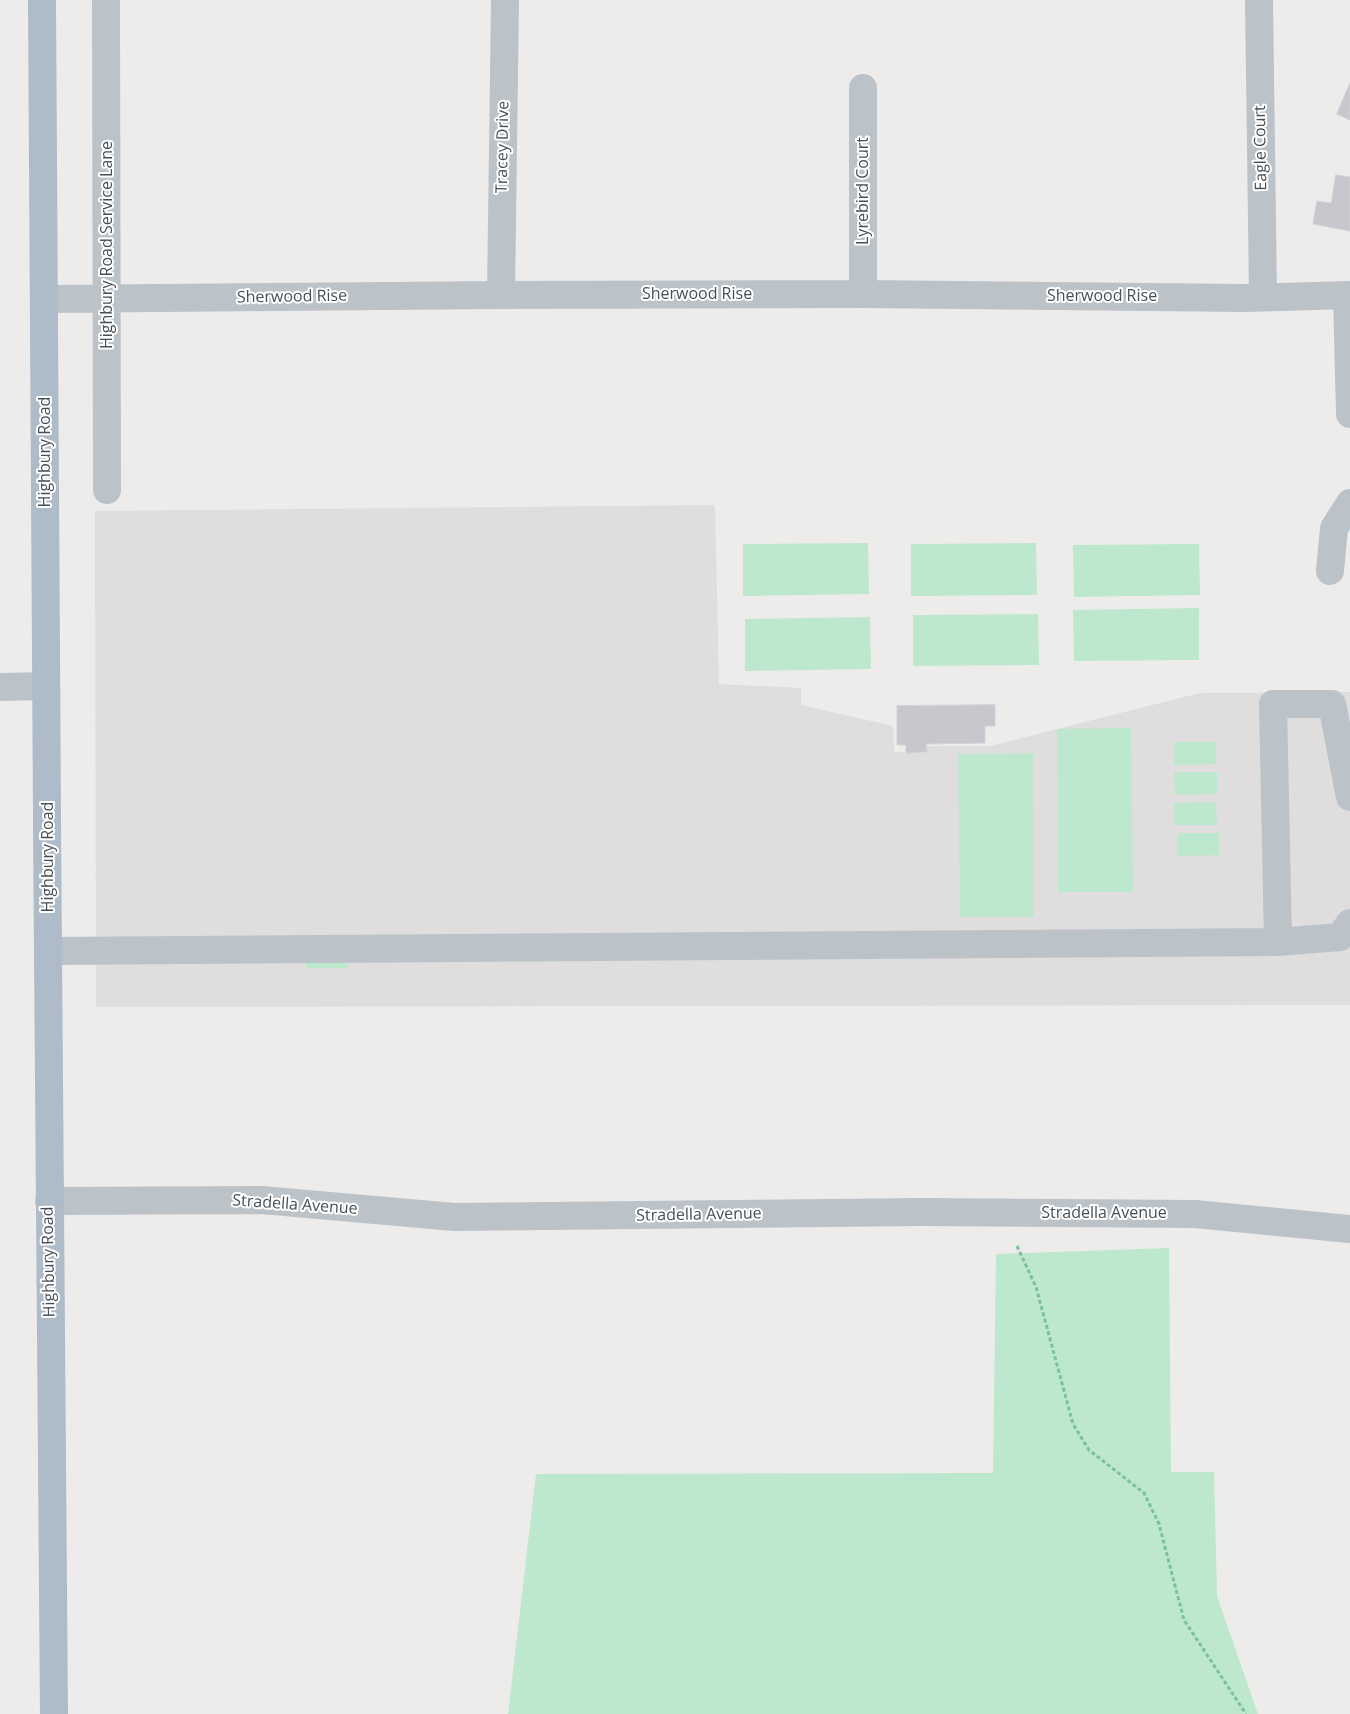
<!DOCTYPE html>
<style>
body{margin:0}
canvas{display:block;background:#eeebeb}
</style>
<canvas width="1350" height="1714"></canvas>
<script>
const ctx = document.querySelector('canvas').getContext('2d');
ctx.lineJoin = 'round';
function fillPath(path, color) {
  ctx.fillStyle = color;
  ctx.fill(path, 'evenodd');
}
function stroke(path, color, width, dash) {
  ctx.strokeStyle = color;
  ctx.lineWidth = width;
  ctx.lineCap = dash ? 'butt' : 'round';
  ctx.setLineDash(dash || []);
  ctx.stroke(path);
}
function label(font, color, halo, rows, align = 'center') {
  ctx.font = font + ' "Open Sans",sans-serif';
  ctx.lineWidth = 4;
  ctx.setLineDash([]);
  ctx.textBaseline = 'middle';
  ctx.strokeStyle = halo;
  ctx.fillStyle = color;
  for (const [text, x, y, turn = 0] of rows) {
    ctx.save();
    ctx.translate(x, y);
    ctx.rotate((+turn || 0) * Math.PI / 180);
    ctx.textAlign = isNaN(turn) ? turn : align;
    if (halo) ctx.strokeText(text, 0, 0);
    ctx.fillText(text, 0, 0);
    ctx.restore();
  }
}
fillPath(new Path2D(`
 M715 505 719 684 801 688V705L893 726 894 752 927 753V746H990L1200 693 1350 692V1005L96 1007 95 511Z`), '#dfdddd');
fillPath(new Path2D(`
 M868 543 869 594 743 596V544Z
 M1036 543 1037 595 911 596V544Z
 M1199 544 1200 595 1074 597 1073 545Z
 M1199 608V660L1074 661 1073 610Z
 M1038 614 1039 665 913 666V615Z
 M870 617 871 669 745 671V619Z
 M1131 728 1133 892H1058L1057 729Z
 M1174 742H1216V764L1174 765Z
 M1033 753 1034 917H960L958 754Z
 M1174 772H1217V794L1175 795Z
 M1216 802 1217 825H1174V803Z
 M1177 833H1219V855L1177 856Z
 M348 945V968H306L305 946Z
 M1169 1248 1171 1472H1214L1217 1596 1258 1714H508L536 1474 993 1473 996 1254Z`), '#bee8ce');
const building = new Path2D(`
 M1350 83V120L1337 114Z
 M1336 175 1350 177V231L1313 224 1317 201 1331 203Z
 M995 705V726H985V743L926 744 927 752 906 753V745H897V706Z`);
fillPath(building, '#c7c8ce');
stroke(building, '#d0d2d6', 1);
stroke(new Path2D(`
 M1017 1246 1036 1287 1073 1424 1089 1450 1144 1493 1159 1524 1184 1620 1246 1714`), '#7ac29e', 3, [4, 2.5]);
stroke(new Path2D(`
 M106 0 107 490
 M1259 0 1263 296
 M863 294V88
 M501 295 505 0
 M1347 295 1350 414
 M44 299 501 295 863 294 1245 298 1350 295
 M1330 571 1334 528 1350 503
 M0 687 46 686
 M1278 942 1273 704H1332L1350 797
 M49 951 1278 942 1340 937 1350 923
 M49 1201 262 1200 454 1217 922 1212 1195 1214 1350 1229`), '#bbc3c9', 28);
stroke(new Path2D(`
 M42 0C46 571 48 1143 54 1714`), '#aebbc8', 28);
label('16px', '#464f56', '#fff', [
 ["Tracey Drive",503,147,-89],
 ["Eagle Court",1261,148,-91],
 ["Lyrebird Court",863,191,-90],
 ["Highbury Road Service Lane",107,245,-90],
 ["Sherwood Rise",697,294],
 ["Sherwood Rise",1102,296],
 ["Sherwood Rise",292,297,-1],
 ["Highbury Road",45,452,-90],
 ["Highbury Road",48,857,-90],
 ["Stradella Avenue",295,1205,4],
 ["Stradella Avenue",1104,1213],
 ["Stradella Avenue",699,1215,-1],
 ["Highbury Road",49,1262,-91]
]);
</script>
